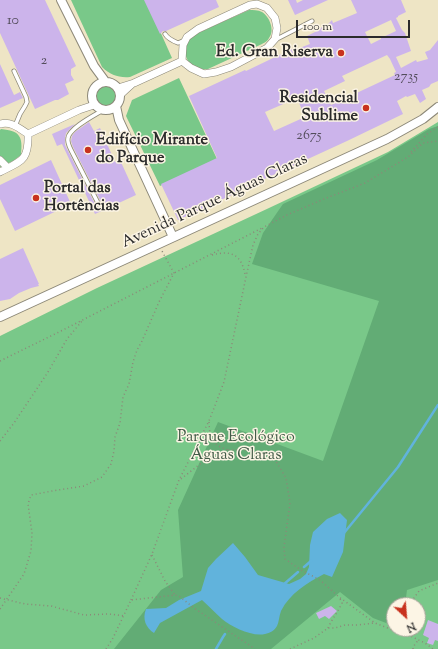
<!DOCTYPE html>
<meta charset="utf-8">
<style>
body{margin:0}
#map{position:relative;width:438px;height:649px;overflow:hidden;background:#eee5c5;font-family:"Sorts Mill Goudy",serif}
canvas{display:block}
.north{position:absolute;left:386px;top:597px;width:40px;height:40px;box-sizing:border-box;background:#fcf5e5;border:1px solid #a8a49b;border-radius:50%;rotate:154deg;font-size:11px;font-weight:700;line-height:16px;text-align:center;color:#2b2b2b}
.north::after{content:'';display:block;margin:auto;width:14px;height:18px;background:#c8321e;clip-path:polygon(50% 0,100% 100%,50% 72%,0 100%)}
.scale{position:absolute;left:296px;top:20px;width:114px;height:18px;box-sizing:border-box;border:2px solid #2b2b2b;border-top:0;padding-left:5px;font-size:12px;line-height:14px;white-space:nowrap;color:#2b2b2b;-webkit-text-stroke:3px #fcf5e5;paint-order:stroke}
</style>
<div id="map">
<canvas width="438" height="649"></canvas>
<div class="north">N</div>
<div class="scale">100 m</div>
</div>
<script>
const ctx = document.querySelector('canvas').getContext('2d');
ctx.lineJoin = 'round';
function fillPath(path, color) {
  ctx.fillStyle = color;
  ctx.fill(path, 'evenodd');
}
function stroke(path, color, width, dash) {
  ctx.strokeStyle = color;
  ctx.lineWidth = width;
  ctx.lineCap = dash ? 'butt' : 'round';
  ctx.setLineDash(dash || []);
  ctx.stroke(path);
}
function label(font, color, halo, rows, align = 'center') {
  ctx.font = font + ' "Sorts Mill Goudy",serif';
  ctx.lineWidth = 3;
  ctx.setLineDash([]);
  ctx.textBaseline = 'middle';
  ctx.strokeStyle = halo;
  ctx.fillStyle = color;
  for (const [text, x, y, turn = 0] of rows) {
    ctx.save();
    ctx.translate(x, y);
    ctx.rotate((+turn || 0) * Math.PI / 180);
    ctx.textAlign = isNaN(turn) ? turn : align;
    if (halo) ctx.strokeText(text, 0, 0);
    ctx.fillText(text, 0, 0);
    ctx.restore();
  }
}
fillPath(new Path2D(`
 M71 0H146L172 58 130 77C119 78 110 75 102 67Z
 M249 10C253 10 258 10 262 12 270 17 275 31 269 38 268 41 264 43 262 44L208 69C200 70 191 67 187 59 184 52 184 44 190 39 195 34 203 31 209 28 222 22 236 16 249 10Z
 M179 78 217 159 160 186 126 116 132 100Z
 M93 98a12 12 0 1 1 24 0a12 12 0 1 1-24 0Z
 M438 122V649H0V336L97 288 269 208 388 152ZM394 605H418V629H394Z
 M1 129C20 131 23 136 21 155L13 161 0 167V130Z`), '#79c889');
fillPath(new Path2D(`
 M438 126V580L407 590 405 605H394V626L373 618 340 592 271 649H114L161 590 183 577 178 510 218 422 323 461 379 301 252 264 263 233 283 204 377 160 429 129Z`), '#62ac75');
fillPath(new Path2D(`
 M340 513 347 520 343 552 332 577 324 574C307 583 290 593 281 611 279 616 279 622 277 626 274 631 270 633 265 634 252 637 232 627 222 619 215 613 209 606 202 600L160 623 154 633C146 628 142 619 146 609L166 608 179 600 201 591 208 568 216 559 233 543 245 557 258 575 289 584 300 579 306 574 309 567 310 545 313 532 327 519Z`), '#61b3dc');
stroke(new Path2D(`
 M344 533 398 467 438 405
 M304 567 311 561
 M283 585 298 572
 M216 649 223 637 225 634`), '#61b3dc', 2.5);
fillPath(new Path2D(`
 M0 0H45L76 66 71 69V75L74 80 65 84 69 94 58 100H55L35 109 0 33Z
 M144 0H216L219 7 166 31H163L160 34Z
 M288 0H296L297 3 303 0H328L295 15Z
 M351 0H401L406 12 398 16V17L396 18 402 30 405 33 411 51 396 57 401 68 416 60 417 62 428 59 425 52 430 50 438 40V81L431 84 429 87 422 90 426 99 420 103 415 94 407 97 406 96 397 101 403 114 347 141 234 193V194L178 220 161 184 217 158 189 96 245 70 246 71 296 47 297 49 310 44 307 36 321 29 320 28 326 26 332 20 333 23 357 13ZM391 20 396 31 381 38V39L371 44 365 32ZM387 55 390 59 396 72 394 73 395 75 331 105 324 91 345 81 342 76ZM297 98 305 117 274 131 265 112Z
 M0 64 14 95 20 92 23 98 0 108Z
 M89 122 94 131 100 128 115 162 120 160 136 195 95 214 62 144 57 146 52 134 75 124 66 133 65 139V145L96 206 98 208H100L102 206V204L73 147 71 141 72 136 75 132Z
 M51 160 71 204 15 231 0 199V185Z
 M23 248 39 284H38L39 286 31 288 19 293 10 299 0 301V259Z
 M331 606 337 611 329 619 325 616 319 619 316 613Z
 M428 620 438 624V641L435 640 433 645 427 643 429 638 423 635Z`), '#ccb4eb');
const service = new Path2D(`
 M165 34C168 39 173 41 178 43L185 40
 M275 40 312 21
 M14 71 26 97 27 102 25 106 20 114 15 126
 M99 205 71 150C69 146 67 142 68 138 69 128 95 115 103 110`);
const minor = new Path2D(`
 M257 4 267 8 275 18 277 28 275 39 267 48 231 67 216 72 204 74 191 68 182 61 183 45 187 37 198 29 250 5Z
 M118 88 134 83 182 61
 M120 95 132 84
 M0 124C11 121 19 128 28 134 29 161 21 161 0 172
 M28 134 79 110 94 105
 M0 160 8 168`);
const tertiary = new Path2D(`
 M61 0 94 66 105 81
 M92 96a14 14 0 1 1 28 0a14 14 0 1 1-28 0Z
 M116 106 119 120 173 237
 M0 317 387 139 423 119 438 107`);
stroke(service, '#8c8878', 5);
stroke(minor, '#8c8878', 8);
stroke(tertiary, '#8c8878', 10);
stroke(new Path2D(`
 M411 152 427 134 438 127
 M212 255C231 250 241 254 245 274
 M0 361 63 330 262 228
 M209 422C210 440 211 444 228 450
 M0 441 14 423 48 372 67 339 82 321
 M181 479 200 464 213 456 228 450H254L274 458 286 478 290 503 284 547 285 559 301 570 320 580 339 597 375 623
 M152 555 165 581 175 595
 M0 598 25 604 51 606 84 615 109 614 125 616
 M131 600 152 554 179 480 209 421 224 382 246 277 253 245 258 234 264 227 287 215 324 199 365 183 408 157 423 143 438 141
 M409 605 419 591 438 583
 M0 609 24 574 31 551 32 533 28 504 31 495 52 491 84 486 102 477 111 464 114 451 115 437 120 423 123 397 129 384 133 362 137 350 142 341 159 302 174 273 162 251
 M328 628C332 619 338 612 342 603L340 599
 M404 633 425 643 433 649
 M106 649 113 638 131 600 175 595 179 596 194 608 255 649
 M290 649 314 638 328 628H335L345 625H357L375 623 395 631 404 633 405 629
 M413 649V647L419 639`), '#8c8878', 1.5, [1, 3]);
stroke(service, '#fff', 3.5);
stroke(minor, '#fff', 7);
stroke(tertiary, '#fff', 8);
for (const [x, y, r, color] of [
 [341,53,4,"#c8321e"],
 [366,108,4,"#c8321e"],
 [88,150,4,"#c8321e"],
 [36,198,4,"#c8321e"]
]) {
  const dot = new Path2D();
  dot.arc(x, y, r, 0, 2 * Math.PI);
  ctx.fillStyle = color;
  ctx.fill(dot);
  stroke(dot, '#fcf5e5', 1.5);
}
label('14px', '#534d5b', null, [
 ["10",13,22],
 ["2",44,62],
 ["2735",406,78],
 ["2675",309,137]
]);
label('bold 16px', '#2b2b2b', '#fcf5e5', [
 ["Ed. Gran Riserva",333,53],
 ["Residencial",358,99],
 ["Sublime",358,117],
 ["Edifício Mirante",96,141,"left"],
 ["do Parque",96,159,"left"],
 ["Portal das",44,189,"left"],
 ["Hortências",44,207,"left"]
], 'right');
label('16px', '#2b2b2b', '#fcf5e5', [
 ["Avenida Parque Águas Claras",215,202,-25]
]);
label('16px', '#425a47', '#fcf5e5', [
 ["Parque Ecológico",236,438],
 ["Águas Claras",236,456]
]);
</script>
